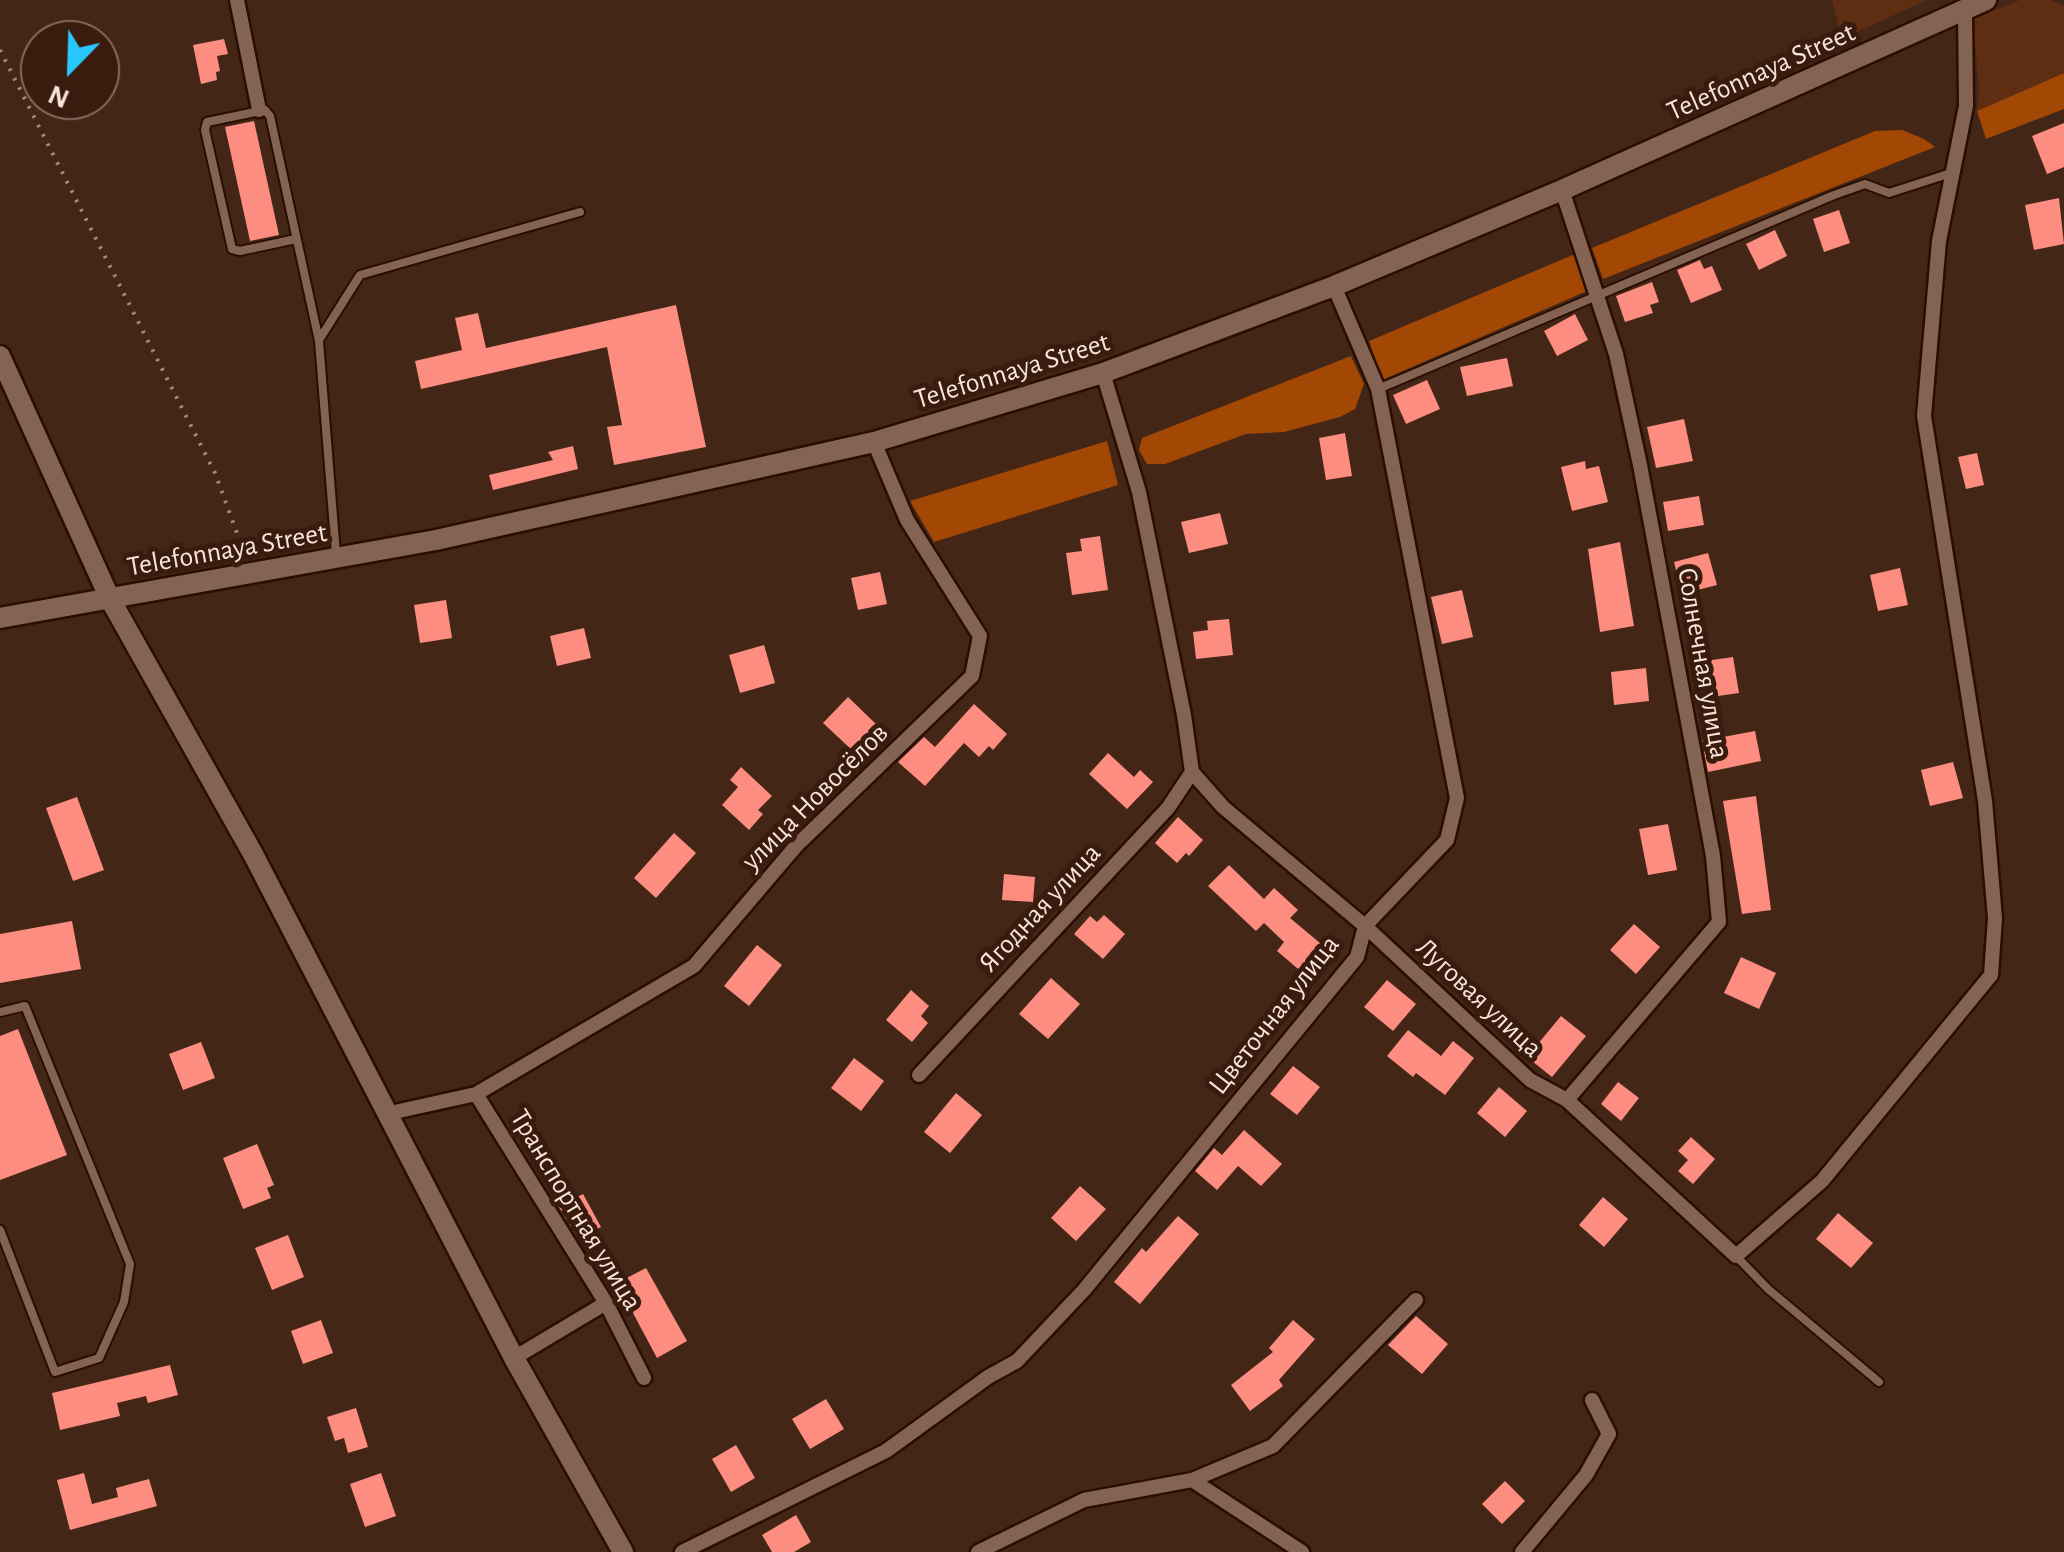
<!DOCTYPE html>
<html>
<head>
<meta charset="utf-8">
<style>
	body { margin:0 }
	#map { position:relative; width:2064px; height:1552px; overflow:hidden; background:#442617; font-family:"Alegreya Sans",sans-serif }
	canvas { display:block }
	.north { position:absolute; left:20px; top:20px; width:100px; height:100px; box-sizing:border-box; background:#391c0d; border:2px solid #856c5f; border-radius:50%; rotate:203deg; font-size:28px; font-weight:700; line-height:40px; text-align:center; color:#f8e4da }
	.north::after { content:''; display:block; margin:auto; width:35px; height:45px; background:#28c8ff; clip-path:polygon(50% 0,100% 100%,50% 72%,0 100%) }
</style>
</head>
<body>
<div id="map">
<canvas width="2064" height="1552"></canvas>
<div class="north">N</div>
</div>
<script>
const ctx = document.querySelector('canvas').getContext('2d');
ctx.lineJoin = 'round';
function fill(path, color) { ctx.fillStyle = color; ctx.fill(path, 'evenodd'); }
const poly = rows => new Path2D(rows.map(r => 'M' + r).join(''));
function stroke(path, color, width, dash) { ctx.strokeStyle = color; ctx.lineWidth = width; ctx.lineCap = dash ? 'butt' : 'round'; ctx.setLineDash(dash || []); ctx.stroke(path); }
function write(font, color, halo, rows, align = 'center') {
  ctx.font = font + ' "Alegreya Sans",sans-serif'; ctx.lineWidth = 10; ctx.setLineDash([]); ctx.textBaseline = 'middle'; ctx.strokeStyle = halo; ctx.fillStyle = color; for (const [text, x, y, turn = 0] of rows) {
    ctx.save(); ctx.translate(x, y); ctx.rotate((+turn || 0) * Math.PI / 180); ctx.textAlign = isNaN(turn) ? turn : align; if (halo) ctx.strokeText(text, 0, 0); ctx.fillText(text, 0, 0); ctx.restore();
  }
}
fill(poly([
	[1832,0,1927,0,1842,39],
	[2020,0,2051,0,2064,6,2064,73,1977,111,1979,89,1973,19]
]), '#5f2d11');
fill(poly([
	[2064,73,2064,109,1986,139,1977,111],
	[1902,130,1924,139,1935,147,1603,279,1592,248,1875,131],
	[1575,254,1587,291,1382,380,1369,341],
	[1351,356,1364,384,1355,409,1340,417,1284,432,1246,434,1165,464,1147,464,1139,450,1142,438],
	[1107,441,1118,485,934,542,910,501]
]), '#a34705');
fill(poly([
	[224,39,228,54,217,56,220,71,216,72,217,80,201,84,193,45],
	[254,121,279,235,250,241,225,127],
	[2064,123,2064,167,2047,174,2032,136],
	[2059,198,2064,244,2034,250,2025,205],
	[1839,210,1850,243,1824,252,1813,219],
	[1775,230,1787,256,1759,270,1746,244],
	[1700,260,1704,269,1712,266,1722,290,1691,303,1677,270],
	[1652,282,1659,302,1650,305,1653,313,1625,322,1616,296],
	[676,305,706,447,614,465,607,427,622,425,607,347,421,389,415,361,462,350,455,318,478,313,486,348],
	[1575,314,1588,340,1557,356,1544,331],
	[1507,358,1513,386,1467,396,1460,367],
	[1427,380,1440,409,1406,424,1393,395],
	[1684,419,1693,461,1656,468,1647,427],
	[1345,433,1352,476,1326,480,1319,438],
	[573,446,578,469,493,490,489,475,553,460,548,452],
	[1977,453,1984,485,1966,489,1958,457],
	[1585,461,1586,469,1599,466,1608,502,1572,511,1561,467],
	[1699,496,1704,525,1668,531,1663,502],
	[1220,513,1228,544,1189,553,1181,522],
	[1100,536,1108,590,1072,595,1066,553,1082,551,1080,539],
	[1620,542,1634,626,1600,632,1588,549],
	[1708,553,1717,585,1682,594,1674,562],
	[1900,568,1908,605,1878,611,1870,575],
	[880,572,887,604,858,610,851,578],
	[1462,590,1473,637,1442,644,1431,597],
	[446,600,452,638,420,643,414,605],
	[1229,619,1233,655,1196,659,1193,632,1208,630,1207,621],
	[584,628,591,658,557,666,550,636],
	[764,645,775,683,740,693,729,655],
	[1733,657,1739,693,1704,698,1698,662],
	[1646,668,1649,701,1614,705,1611,672],
	[848,697,877,725,853,751,823,723],
	[974,704,1007,734,993,750,989,746,979,757,964,743,925,786,898,762,924,737,935,747],
	[1755,731,1761,761,1708,772,1702,741],
	[1108,753,1134,777,1140,770,1153,782,1127,809,1089,774],
	[1953,762,1963,798,1930,806,1921,770],
	[741,767,772,796,758,810,763,814,749,830,722,805,738,787,730,780],
	[1756,796,1771,910,1742,914,1723,801],
	[77,797,104,870,73,881,46,808],
	[1178,817,1203,840,1189,856,1186,853,1177,863,1155,843],
	[1668,824,1677,870,1648,875,1639,829],
	[674,833,696,853,656,898,634,878],
	[1229,865,1264,899,1274,888,1298,910,1290,918,1326,948,1304,974,1277,951,1284,942,1264,923,1256,931,1208,886],
	[1004,874,1035,877,1033,902,1002,900],
	[1104,915,1125,934,1103,959,1074,934,1090,916,1097,922],
	[72,921,81,969,0,983,0,934],
	[1634,924,1660,947,1636,974,1610,950],
	[757,945,782,965,749,1006,724,986],
	[1741,957,1776,973,1759,1009,1724,993],
	[1051,978,1080,1004,1048,1039,1019,1014],
	[1387,980,1416,1004,1393,1031,1364,1007],
	[911,990,929,1006,921,1016,928,1023,912,1042,886,1020],
	[1561,1016,1586,1036,1552,1077,1527,1057],
	[18,1029,67,1155,0,1180,0,1036],
	[1408,1030,1441,1056,1453,1041,1474,1058,1445,1095,1416,1073,1413,1077,1387,1056],
	[201,1042,215,1078,183,1090,169,1054],
	[854,1058,884,1081,861,1111,831,1088],
	[1293,1066,1320,1087,1297,1115,1270,1094],
	[1618,1082,1639,1098,1621,1121,1601,1104],
	[1499,1087,1527,1111,1505,1137,1477,1113],
	[956,1093,982,1115,950,1153,924,1132],
	[1244,1130,1282,1164,1261,1186,1238,1166,1217,1190,1195,1171,1214,1148,1222,1155],
	[1691,1137,1715,1159,1693,1184,1678,1171,1688,1160,1678,1151],
	[257,1144,274,1185,267,1188,271,1198,243,1209,223,1158],
	[1080,1186,1106,1209,1076,1241,1051,1218],
	[583,1194,601,1227,578,1238,559,1207],
	[1603,1197,1628,1219,1604,1247,1579,1225],
	[1838,1213,1873,1243,1851,1268,1816,1239],
	[1178,1216,1199,1234,1140,1304,1114,1282,1142,1248,1146,1252],
	[288,1235,304,1277,272,1290,255,1248],
	[646,1268,687,1341,657,1358,617,1283],
	[1416,1316,1448,1344,1422,1374,1388,1345],
	[321,1320,333,1353,303,1364,291,1331],
	[1293,1320,1315,1339,1279,1380,1283,1386,1250,1411,1231,1385,1273,1352,1269,1348],
	[170,1365,178,1395,148,1403,146,1396,117,1403,120,1416,60,1430,52,1393],
	[826,1399,844,1429,810,1449,792,1419],
	[356,1408,368,1447,348,1453,344,1438,335,1441,327,1417],
	[736,1445,755,1478,731,1492,712,1459],
	[84,1473,92,1504,118,1497,116,1488,149,1479,157,1506,70,1530,57,1480],
	[381,1473,396,1516,365,1527,350,1484],
	[1505,1481,1525,1501,1502,1524,1482,1504],
	[796,1515,811,1542,794,1552,772,1552,762,1535]
]), '#fc8d80');
const lane = poly([
	[296,239,240,251,232,249,205,130,207,122,265,110,270,116,319,341,336,554],
	[319,340,360,275,580,212],
	[1378,389,1834,195,1865,184,1889,193,1951,173],
	[0,1012,25,1006,130,1264,124,1302,99,1358,55,1372,0,1230],
	[1736,1256,1768,1289,1879,1382]
]);
const street = poly([
	[237,0,259,110],
	[1562,190,1616,354,1640,465,1713,856,1719,922,1567,1100],
	[1103,373,1139,492,1184,715,1192,772],
	[1192,772,1223,807,1365,926,1530,1080,1567,1100,1736,1256,1822,1181,1991,975,1995,918,1985,801,1924,416,1939,241,1966,106,1965,11],
	[919,1075,1168,808,1192,772],
	[476,1094,694,966,796,846,972,676,980,636,907,520,874,442],
	[390,1113,476,1094,606,1303,644,1378],
	[514,1358,606,1303],
	[1192,1480,1302,1552],
	[682,1552,886,1451,988,1377,1017,1361,1084,1290,1357,957,1365,926,1447,840,1457,798,1378,389,1334,286],
	[978,1552,1084,1500,1192,1480,1273,1446,1416,1300],
	[1522,1552,1586,1475,1609,1434,1592,1400]
]);
const secondary = poly([
	[0,356,110,599,253,854,514,1358,623,1552],
	[0,618,436,540,874,442,1103,373,1334,286,1562,190,1986,0]
]);
stroke(lane, '#290e02', 12);
stroke(street, '#290e02', 19);
stroke(secondary, '#290e02', 25);
stroke(poly([
	[0,50,215,473,245,555]
]), '#a38a7d', 4, [2.5, 8]);
stroke(lane, '#856352', 8);
stroke(street, '#856352', 14);
stroke(secondary, '#856352', 20);
write('28px', '#f8e4da', '#391c0d', [
	["Telefonnaya Street",1761,72,-24],
	["Telefonnaya Street",1012,371,-17],
	["Telefonnaya Street",227,550,-10],
	["Солнечная улица",1703,663,80],
	["улица Новосёлов",815,797,-45],
	["Ягодная улица",1040,908,-47],
	["Луговая улица",1479,998,43],
	["Цветочная улица",1274,1015,-52],
	["Транспортная улица",576,1210,59]
]);
</script>
</body>
</html>
